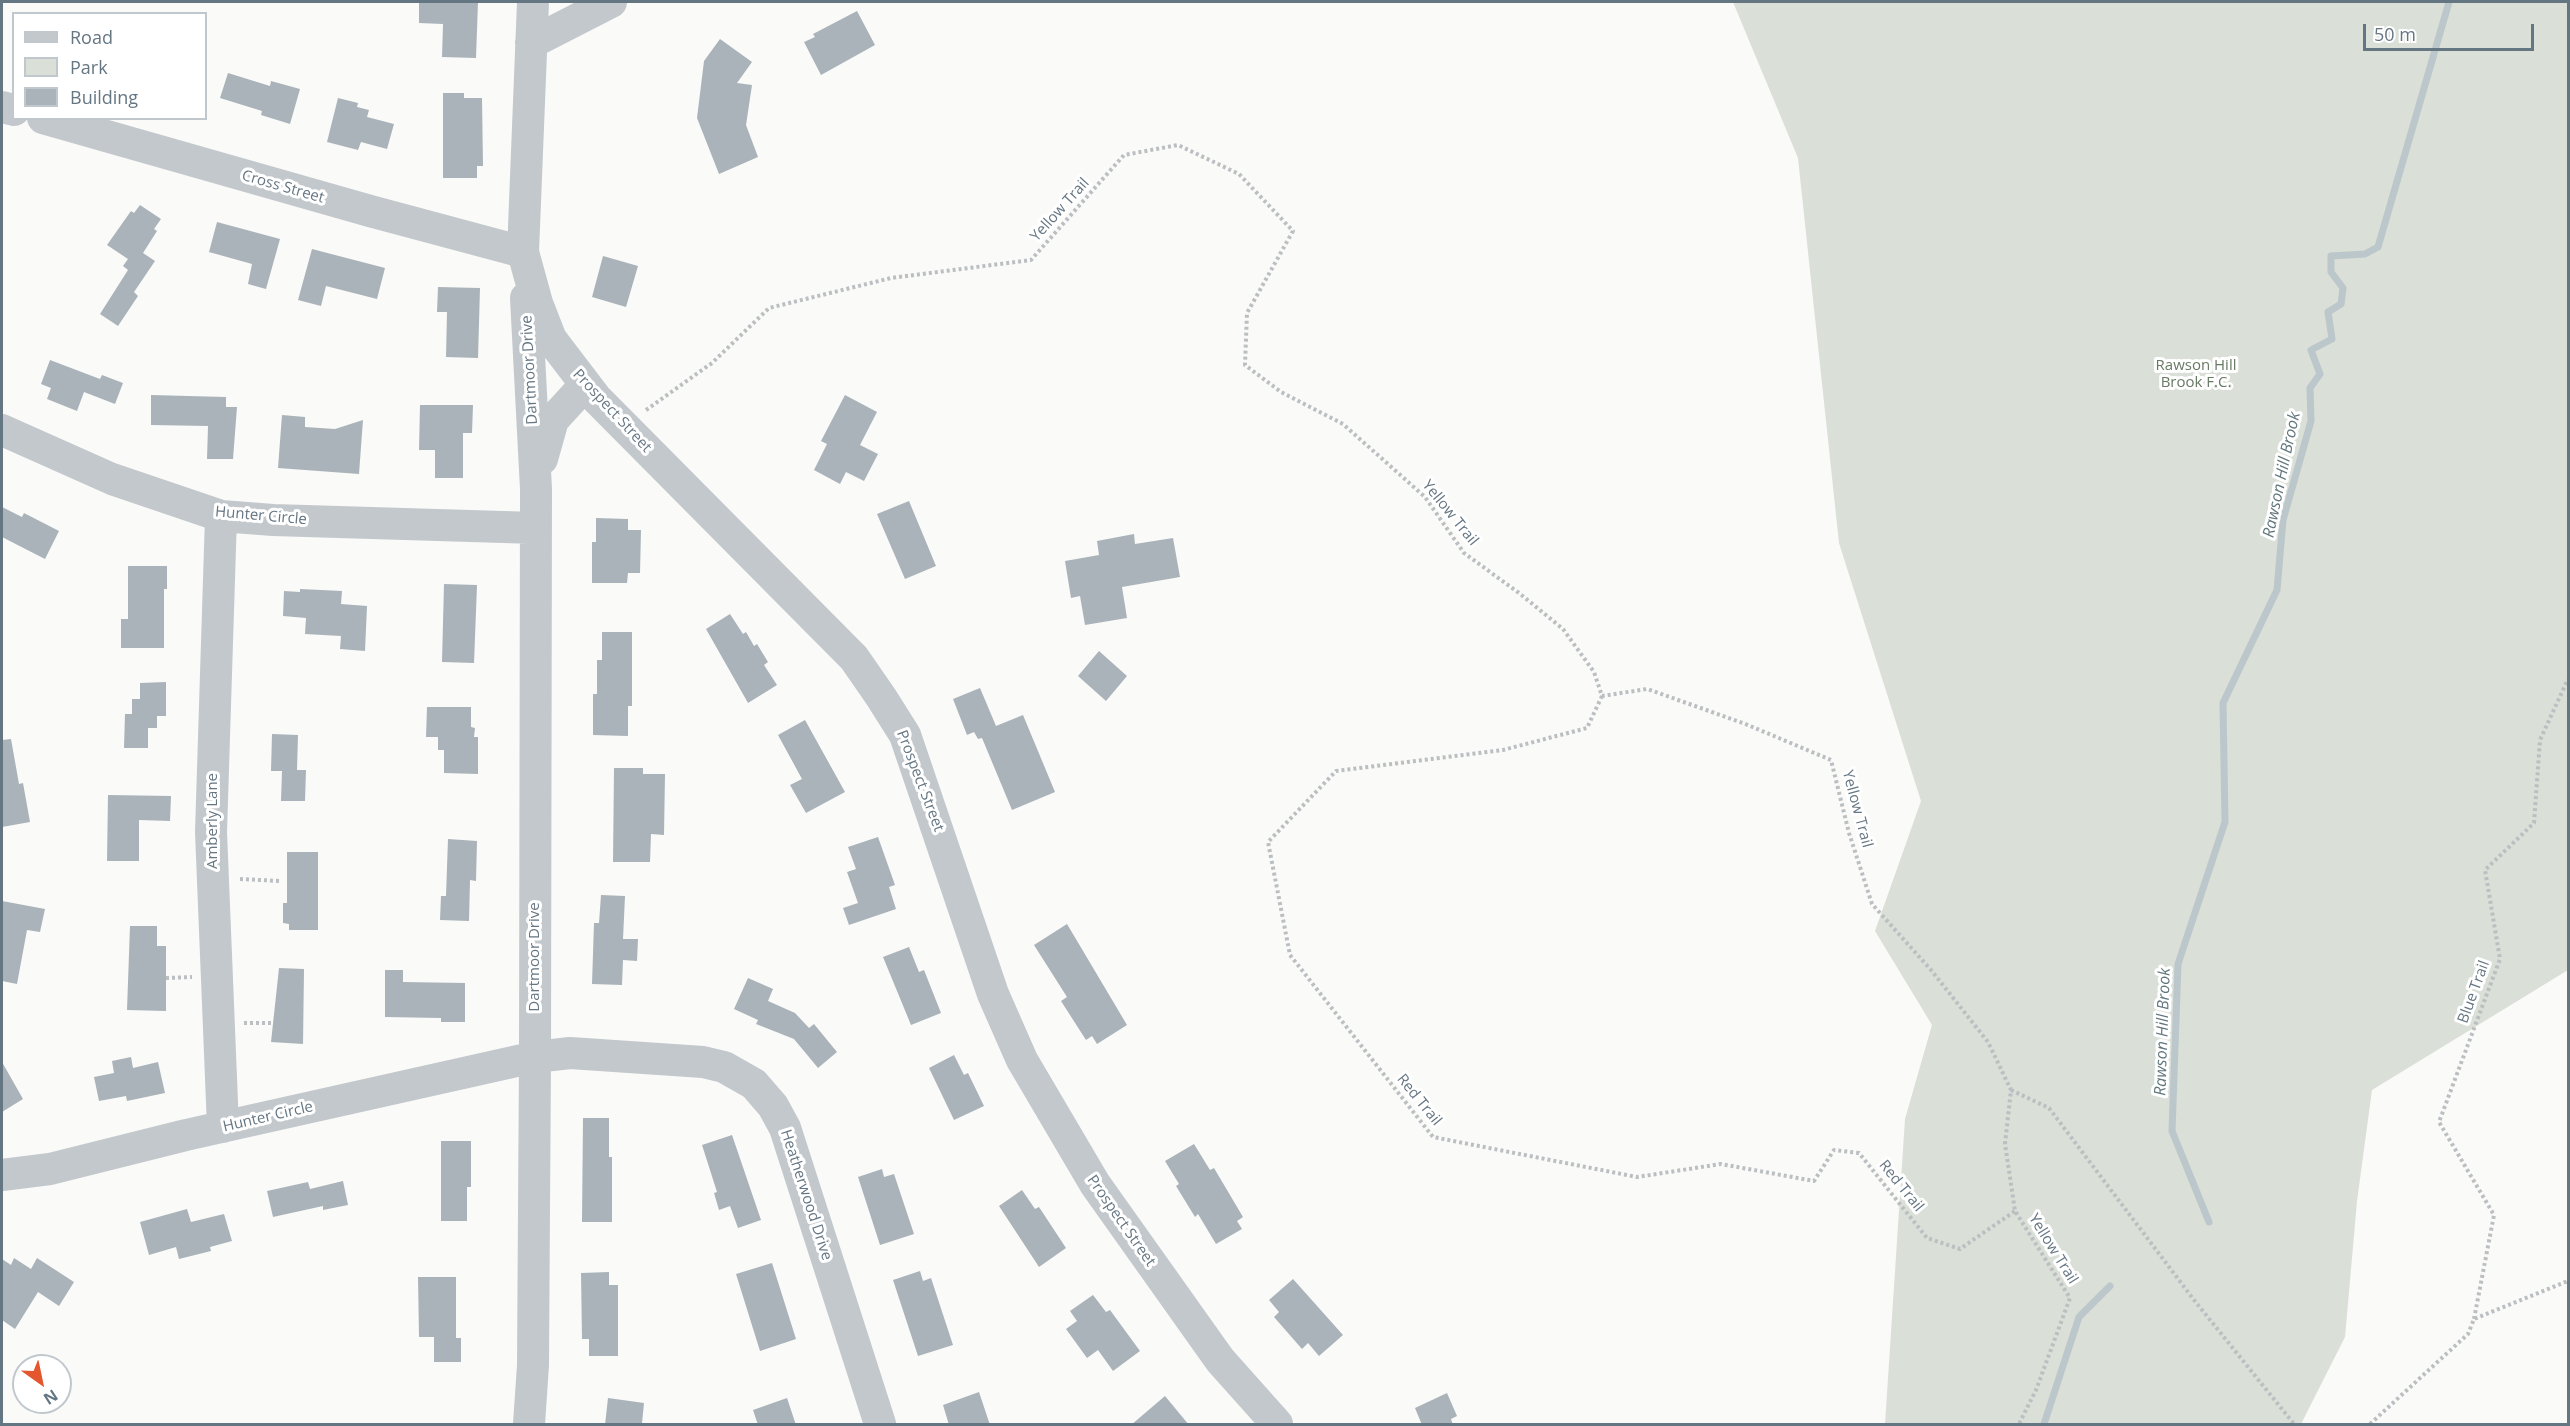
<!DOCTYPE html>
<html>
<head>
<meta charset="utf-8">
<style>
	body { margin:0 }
	#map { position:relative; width:2570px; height:1426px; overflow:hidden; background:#fafaf8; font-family:"Open Sans",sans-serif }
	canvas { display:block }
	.frame { position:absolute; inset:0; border:3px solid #657683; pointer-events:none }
	.legend { position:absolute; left:12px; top:12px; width:195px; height:108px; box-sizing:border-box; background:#fff; border:2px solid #c1c8cd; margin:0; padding:8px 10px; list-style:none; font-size:18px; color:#657683 }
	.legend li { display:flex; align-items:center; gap:12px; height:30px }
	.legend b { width:30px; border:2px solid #c1c8cd }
	.north { position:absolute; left:12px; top:1354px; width:60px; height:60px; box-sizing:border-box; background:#fff; border:2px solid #c1c8cd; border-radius:50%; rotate:147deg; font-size:16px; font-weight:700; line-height:24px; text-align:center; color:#657683 }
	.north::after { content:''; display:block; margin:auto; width:21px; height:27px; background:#e4572e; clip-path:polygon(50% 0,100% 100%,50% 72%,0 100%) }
	.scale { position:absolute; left:2363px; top:24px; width:171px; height:27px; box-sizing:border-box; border:3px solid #657683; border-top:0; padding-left:8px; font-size:18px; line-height:21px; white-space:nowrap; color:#657683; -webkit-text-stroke:4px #fff; paint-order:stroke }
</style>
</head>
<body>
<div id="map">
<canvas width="2570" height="1426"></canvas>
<div class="frame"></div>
<ul class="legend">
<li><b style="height:8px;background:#c3c8cc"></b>Road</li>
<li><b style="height:16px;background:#dadfd7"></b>Park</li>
<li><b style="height:16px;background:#aab3b9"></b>Building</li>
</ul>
<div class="north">N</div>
<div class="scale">50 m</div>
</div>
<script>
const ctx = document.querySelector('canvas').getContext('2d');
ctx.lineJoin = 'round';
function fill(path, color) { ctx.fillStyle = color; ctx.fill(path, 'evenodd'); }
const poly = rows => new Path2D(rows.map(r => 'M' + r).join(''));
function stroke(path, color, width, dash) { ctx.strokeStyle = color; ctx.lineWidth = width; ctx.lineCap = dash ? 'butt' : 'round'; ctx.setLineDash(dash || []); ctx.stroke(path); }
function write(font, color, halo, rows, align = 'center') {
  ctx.font = font + ' "Open Sans",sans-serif'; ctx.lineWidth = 6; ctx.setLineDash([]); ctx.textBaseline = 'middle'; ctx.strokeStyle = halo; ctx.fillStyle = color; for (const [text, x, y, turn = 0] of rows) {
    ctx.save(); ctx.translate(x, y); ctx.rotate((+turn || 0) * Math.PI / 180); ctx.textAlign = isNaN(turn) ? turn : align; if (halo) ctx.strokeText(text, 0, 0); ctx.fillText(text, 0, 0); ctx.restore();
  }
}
fill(poly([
	[1733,2,2568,2,2568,970,2372,1090,2357,1201,2345,1337,2301,1424,1885,1424,1905,1119,1932,1025,1875,931,1921,801,1839,543,1798,158]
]), '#dadfd7');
stroke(poly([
	[2209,1222,2172,1131,2178,964,2225,822,2223,703,2277,590,2283,520,2311,421,2310,388,2320,374,2311,350,2332,339,2328,312,2341,304,2343,288,2331,272,2331,256,2365,254,2378,247,2449,2],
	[2044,1424,2079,1317,2110,1286]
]), '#bbc7cb', 7);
fill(poly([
	[419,2,478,2,476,58,442,57,443,24,419,23],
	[857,11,875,45,821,75,804,42,815,37,813,34],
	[720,39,752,62,737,83,752,85,746,125,758,157,719,174,697,118,704,61],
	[228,73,270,86,271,81,300,89,290,124,261,115,262,111,220,98],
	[443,93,464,93,464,98,482,98,483,166,477,166,477,178,443,178],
	[338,98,358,103,357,107,369,110,367,117,394,124,387,149,361,142,358,150,327,142],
	[140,205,161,219,154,229,157,231,143,253,155,261,134,292,138,296,118,326,100,314,128,270,123,266,128,259,107,245,131,211,134,213],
	[217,222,280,239,266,289,248,284,252,264,209,252],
	[312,249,385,268,377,299,326,286,321,306,298,300],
	[603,256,638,266,626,307,592,297],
	[438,287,480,288,478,358,446,357,447,312,437,312],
	[50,360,100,379,102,375,123,383,115,404,84,392,77,411,47,399,51,388,41,384],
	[151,395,226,397,226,407,237,407,233,459,207,459,208,426,151,425],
	[845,395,877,412,860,445,878,454,864,481,846,472,840,484,814,470,827,444,821,441],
	[420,405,473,405,472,433,463,433,463,478,435,478,435,450,419,450],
	[282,415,305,417,305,427,335,429,363,420,359,474,278,468],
	[909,501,936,566,905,579,877,514],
	[2,507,22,517,24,513,59,531,45,559,2,537],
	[596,518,628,519,628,530,641,530,640,573,628,573,627,583,592,583,592,542,596,542],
	[1134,534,1135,544,1173,538,1180,577,1122,587,1127,618,1085,625,1080,596,1071,598,1065,561,1099,555,1097,541],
	[128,566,167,566,167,589,164,589,164,648,121,648,121,619,128,619],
	[444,584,477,585,474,663,442,662],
	[300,589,342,591,341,604,367,606,365,651,340,649,341,636,305,634,306,618,283,616,284,591,300,592],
	[730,614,743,634,746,632,754,646,757,644,768,662,764,665,777,685,748,703,706,629],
	[602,632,632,632,632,706,628,706,628,736,593,735,593,694,597,694,597,660,602,660],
	[1099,651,1127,676,1106,701,1078,676],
	[166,682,166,716,157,716,157,728,148,728,148,748,124,748,125,714,132,714,132,699,140,699,140,683],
	[980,688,996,726,1023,715,1055,792,1012,810,982,738,978,739,974,732,967,735,953,699],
	[427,707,471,707,471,727,475,728,474,737,478,737,478,774,444,773,444,750,438,750,438,737,426,737],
	[805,720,845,792,806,813,790,785,802,779,778,735],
	[272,734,298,735,297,770,306,770,305,801,281,801,282,771,271,771],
	[11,739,19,784,23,783,30,822,2,827,2,740],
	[614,768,643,768,643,774,665,774,664,835,651,834,650,862,613,862],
	[108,795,171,796,170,821,139,820,139,861,107,861],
	[878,837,895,885,889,887,896,909,849,925,843,908,858,903,847,872,856,869,848,847],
	[448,839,477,841,476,881,470,880,469,921,440,920,441,896,446,896],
	[287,852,318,852,318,930,289,930,289,924,283,923,283,903,287,903],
	[601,895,625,896,623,939,638,939,637,961,623,960,622,985,592,984,594,923,599,923],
	[2,901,45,909,40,932,27,930,17,984,2,981],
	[1067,924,1127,1025,1097,1044,1092,1036,1086,1040,1061,1001,1067,997,1034,945],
	[130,926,157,926,157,946,166,946,166,1011,127,1010],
	[909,947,919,972,924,970,941,1013,911,1025,883,957],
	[279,968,304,969,303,1044,271,1042],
	[385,970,403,970,403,982,465,983,465,1022,441,1022,441,1018,385,1017],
	[748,978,773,989,768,1001,795,1013,809,1028,814,1024,837,1052,818,1068,794,1039,756,1024,758,1020,734,1009],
	[954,1055,964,1075,968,1073,984,1106,954,1120,929,1068],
	[131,1057,133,1068,158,1062,165,1093,127,1101,126,1096,99,1101,94,1077,114,1073,112,1061],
	[2,1062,23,1099,2,1112],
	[583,1118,609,1118,609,1157,612,1157,612,1222,582,1222],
	[732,1135,761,1220,738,1228,730,1206,719,1210,714,1193,717,1192,702,1145],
	[441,1141,471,1141,471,1187,467,1187,467,1221,441,1221],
	[1194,1144,1210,1170,1214,1168,1243,1217,1237,1221,1242,1229,1216,1244,1198,1214,1195,1217,1176,1186,1179,1184,1165,1161],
	[882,1169,884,1177,894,1174,914,1234,880,1245,858,1177],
	[343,1181,348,1205,323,1210,323,1206,273,1217,267,1191,308,1182,310,1189],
	[1022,1190,1035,1209,1039,1207,1066,1248,1039,1267,999,1206],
	[187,1209,191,1222,224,1214,232,1241,210,1247,211,1251,179,1259,176,1247,149,1255,140,1222],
	[14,1258,31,1269,37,1258,74,1282,59,1306,38,1292,15,1329,2,1320,2,1259,11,1265],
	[772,1263,796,1339,760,1351,736,1274],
	[920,1271,923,1281,931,1278,953,1345,918,1356,893,1280],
	[609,1272,609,1285,618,1285,618,1356,589,1356,589,1339,582,1339,581,1273],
	[418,1277,456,1277,456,1338,461,1338,461,1362,434,1362,434,1337,419,1337],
	[1293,1279,1343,1335,1319,1356,1308,1343,1302,1349,1274,1317,1279,1312,1269,1300],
	[1093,1295,1106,1312,1110,1310,1140,1351,1113,1371,1098,1350,1087,1358,1066,1329,1077,1321,1070,1311],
	[979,1392,990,1425,949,1425,943,1405],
	[1447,1393,1457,1416,1451,1419,1453,1425,1422,1425,1415,1408],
	[1165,1396,1189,1425,1131,1425],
	[608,1398,644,1403,642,1423,605,1425],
	[787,1398,796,1425,758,1425,753,1410]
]), '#aab3b9');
stroke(poly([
	[646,410,712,363,769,308,891,278,1031,260,1124,155,1178,145,1239,174,1293,231,1247,313,1245,365,1281,392,1343,424,1425,497,1464,553,1519,593,1563,629,1594,672,1602,696,1647,689,1743,723,1831,760,1849,833,1872,904,1931,970,1988,1042,2011,1090,2005,1144,2015,1211,2070,1298,2036,1390,2019,1424],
	[1602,696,1587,728,1503,750,1336,771,1268,842,1290,955,1433,1137,1637,1177,1721,1164,1814,1181,1834,1150,1859,1153,1927,1238,1960,1249,2015,1211],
	[240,879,280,881],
	[166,978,192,977],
	[244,1023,272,1023],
	[2011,1090,2049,1108,2194,1300,2294,1424],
	[2474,1319,2494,1215,2439,1122,2500,959,2485,870,2534,823,2540,740,2568,679],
	[2370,1424,2468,1334,2474,1319,2568,1281]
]), '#bbbfc2', 4, [3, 3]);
stroke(poly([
	[533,2,523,252,537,303,551,339,596,398,854,658,881,697,905,735,993,994,1022,1060,1095,1184,1220,1360,1277,1424],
	[531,43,611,2],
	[2,107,14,110],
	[43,118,370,211,523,252],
	[526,298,536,489,535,1057,533,1365,529,1424],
	[2,430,112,479,221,516,273,520,536,528],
	[542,459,553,420,585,385],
	[221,516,211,832,223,1127],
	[2,1175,50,1169,186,1135,535,1057,570,1053,703,1062,724,1067,754,1084,773,1106,785,1128,880,1424]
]), '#c3c8cc', 32);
write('15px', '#657683', '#fff', [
	["Cross Street",283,187,16],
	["Yellow Trail",1060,210,-48],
	["Dartmoor Drive",530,370,-93],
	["Prospect Street",612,411,47],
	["Yellow Trail",1450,513,51],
	["Hunter Circle",261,516,5],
	["Prospect Street",920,781,69],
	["Yellow Trail",1857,809,75],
	["Amberly Lane",213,821,-90],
	["Dartmoor Drive",535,957,-90],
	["Blue Trail",2474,992,-70],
	["Red Trail",1419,1100,51],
	["Hunter Circle",268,1117,-13],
	["Red Trail",1901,1186,51],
	["Heatherwood Drive",806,1195,72],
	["Prospect Street",1121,1221,55],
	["Yellow Trail",2053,1249,58]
]);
write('15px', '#687a64', '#fff', [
	["Rawson Hill",2196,366],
	["Brook F.C.",2196,383]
]);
write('italic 16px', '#60757c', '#fff', [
	["Rawson Hill Brook",2282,475,-78],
	["Rawson Hill Brook",2163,1032,-88]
]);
</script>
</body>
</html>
